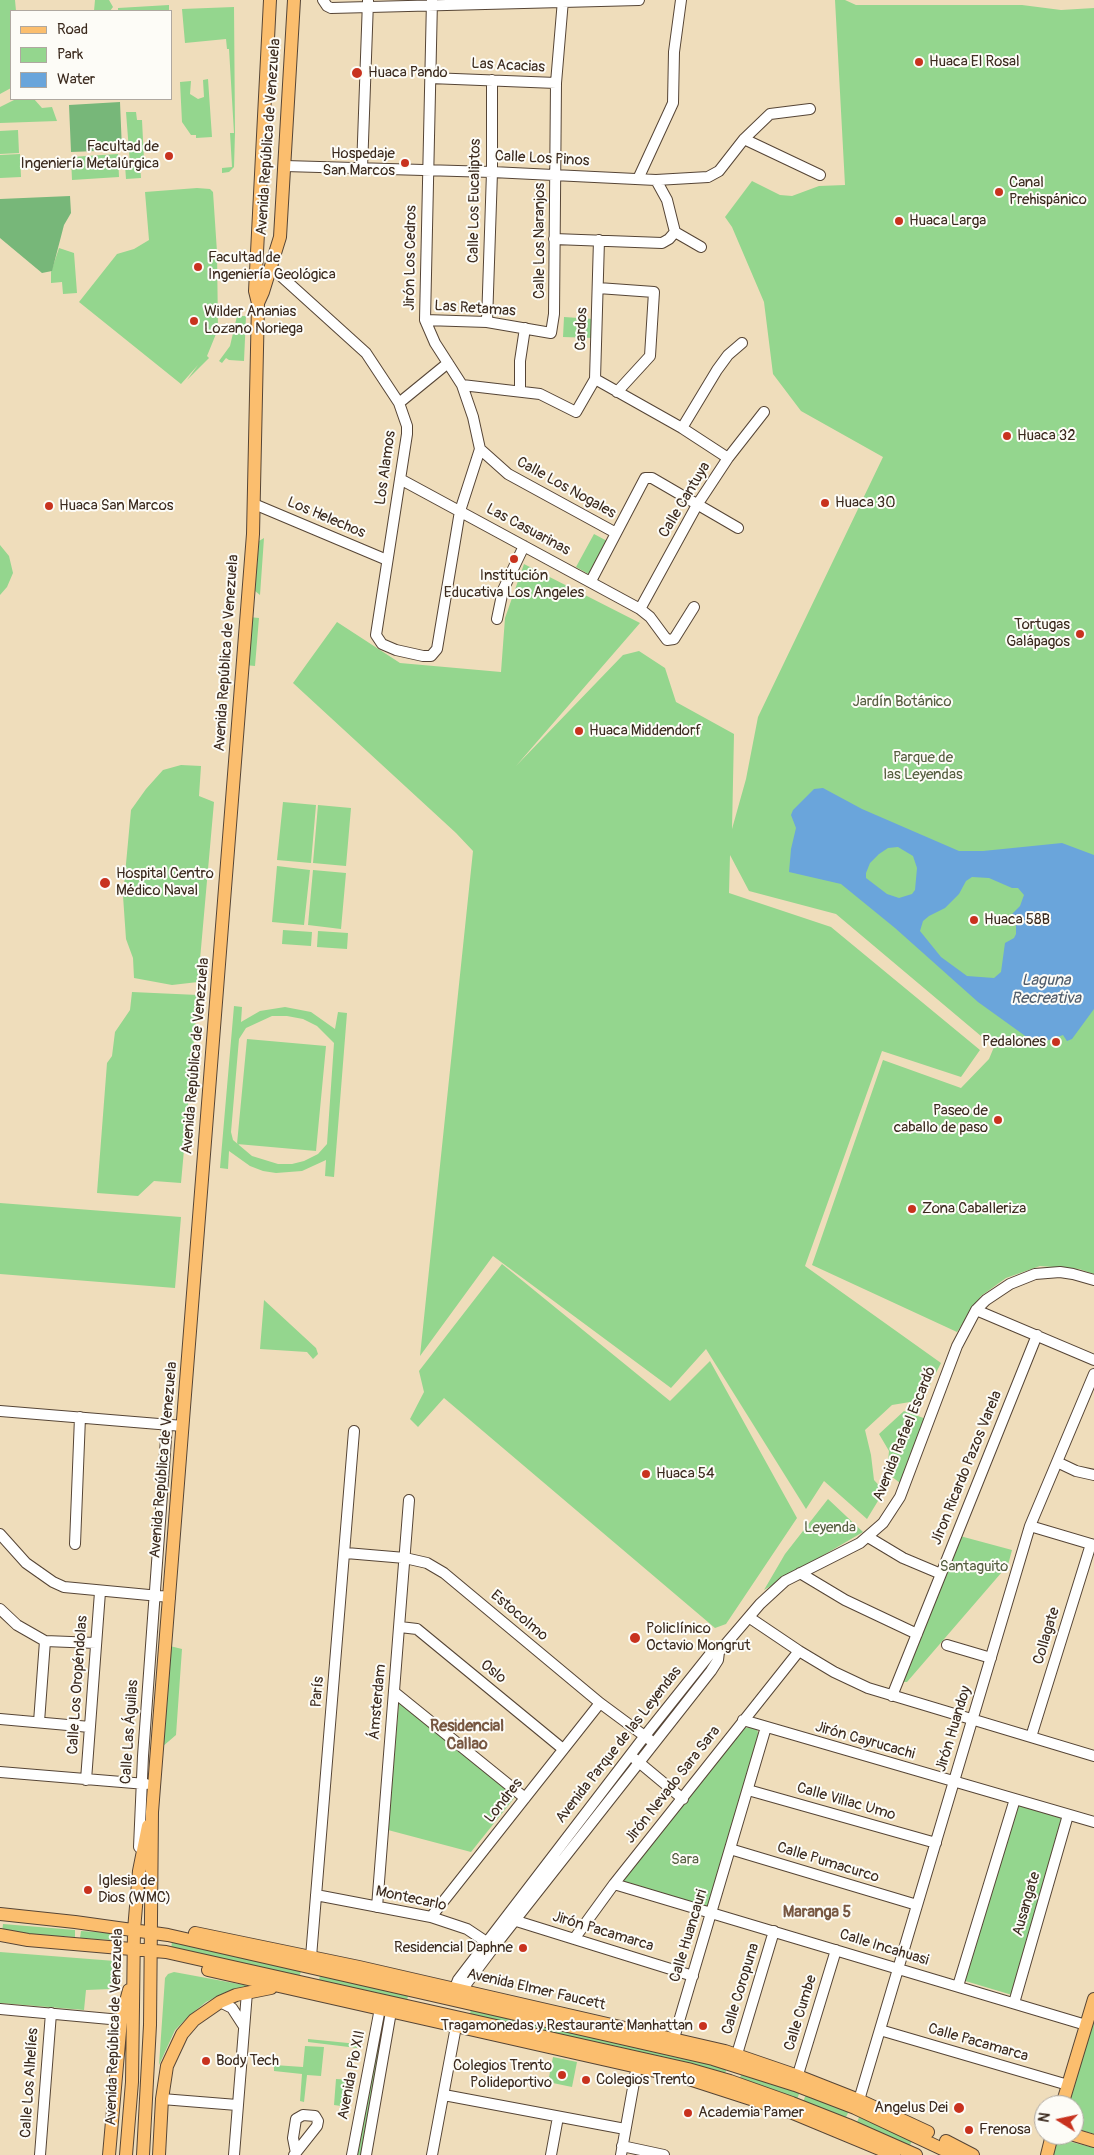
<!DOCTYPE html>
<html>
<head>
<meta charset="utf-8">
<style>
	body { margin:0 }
	#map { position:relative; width:1094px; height:2155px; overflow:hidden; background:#efddbb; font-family:Pangolin,sans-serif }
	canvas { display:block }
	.legend { position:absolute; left:10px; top:10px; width:162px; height:90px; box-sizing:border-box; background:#fdfcf7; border:1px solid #afa8a0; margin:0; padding:6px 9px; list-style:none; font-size:15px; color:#3b2a1e }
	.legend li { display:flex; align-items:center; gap:10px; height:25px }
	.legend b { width:25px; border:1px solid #afa8a0 }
	.north { position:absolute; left:1034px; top:2095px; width:50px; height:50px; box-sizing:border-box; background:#fdfcf7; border:1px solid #afa8a0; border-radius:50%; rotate:280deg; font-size:14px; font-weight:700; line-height:20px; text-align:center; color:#3b2a1e }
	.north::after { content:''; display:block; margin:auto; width:18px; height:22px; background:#c8321e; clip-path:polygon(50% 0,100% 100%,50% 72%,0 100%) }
</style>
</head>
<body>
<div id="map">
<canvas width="1094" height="2155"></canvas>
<ul class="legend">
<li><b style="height:6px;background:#fbbe6e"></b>Road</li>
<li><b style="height:14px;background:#94d68e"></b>Park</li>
<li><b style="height:14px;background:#6aa5db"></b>Water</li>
</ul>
<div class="north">N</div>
</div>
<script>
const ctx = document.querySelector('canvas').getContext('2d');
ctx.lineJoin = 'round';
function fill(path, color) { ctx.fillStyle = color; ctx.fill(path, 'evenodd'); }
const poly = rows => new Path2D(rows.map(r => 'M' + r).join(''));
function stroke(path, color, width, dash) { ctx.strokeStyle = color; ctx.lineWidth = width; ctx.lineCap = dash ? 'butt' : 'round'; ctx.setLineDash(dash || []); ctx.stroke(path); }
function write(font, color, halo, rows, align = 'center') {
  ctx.font = font + ' Pangolin,sans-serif'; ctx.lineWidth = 4; ctx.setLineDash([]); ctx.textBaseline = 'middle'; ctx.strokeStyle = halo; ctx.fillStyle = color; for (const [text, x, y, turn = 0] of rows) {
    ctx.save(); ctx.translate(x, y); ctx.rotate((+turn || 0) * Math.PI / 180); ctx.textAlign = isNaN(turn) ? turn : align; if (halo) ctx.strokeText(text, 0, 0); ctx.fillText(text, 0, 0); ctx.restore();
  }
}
fill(poly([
	[0,0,15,0,16,11,11,11,11,88,0,94],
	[95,0,109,0,113,7,110,11,94,11],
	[835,0,845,0,856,5,1022,5,1061,10,1094,8,1094,1274,1079,1269,1040,1266,1006,1278,981,1296,957,1332,812,1265,883,1060,961,1088,989,1059,994,1047,836,914,749,891,730,855,729,893,831,927,980,1050,961,1077,882,1051,805,1266,941,1363,922,1400,892,1405,865,1430,871,1455,874,1480,884,1491,867,1519,824,1481,806,1509,706,1349,671,1388,493,1256,420,1356,473,851,456,833,293,683,337,622,400,663,501,672,505,618,524,564,640,623,516,766,623,655,639,651,665,668,676,702,734,734,732,829,746,779,758,717,883,457,801,411,773,374,764,302,732,227,725,217,752,181,780,195,792,196,819,186,845,185],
	[169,5,169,11,118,11,118,8],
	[234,7,235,133,234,167,229,172,222,173,222,168,232,167,230,133,234,133,229,49,227,49,226,39,185,43,182,9],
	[208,79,212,137,196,138,196,135,191,135,182,122,180,82,191,81,190,94,198,99,204,97,203,80],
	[16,99,34,99,42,108,52,107,57,121,0,123,0,107],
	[126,112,136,112,137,120,142,120,144,160,137,161,137,164,140,164,141,178,126,179,125,165,130,164],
	[18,130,19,153,0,154,0,131],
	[20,154,21,177,0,178,0,155],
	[118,154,119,177,72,180,71,157],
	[197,188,210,189,213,192,217,252,218,329,207,356,209,358,187,380,198,365,181,384,79,302,117,254,134,249,149,240,145,192],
	[59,248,74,253,77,293,63,294,62,282,51,283,51,272],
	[237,316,246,316,244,361,229,360,226,358,222,363,219,361,230,346],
	[564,317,594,319,593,338,563,337],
	[594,534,609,542,590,575,576,567],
	[264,538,260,595,255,591,259,541],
	[0,545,9,556,13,573,7,587,0,595],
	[249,617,259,618,255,666,245,665],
	[181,765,201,766,199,796,214,802,198,982,172,985,134,978,133,958,126,939,123,896,131,810,146,789,163,770],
	[283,802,316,805,311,863,277,860],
	[318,805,351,808,346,866,313,863],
	[277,866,310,870,304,925,272,922],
	[313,870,346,873,341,929,308,925],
	[283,930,312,932,311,946,282,944],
	[318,931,348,933,347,949,317,947],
	[132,992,198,995,181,1183,154,1181,138,1196,97,1193,107,1063,112,1056,115,1032,130,1010],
	[234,1006,242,1007,241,1022,260,1011,285,1007,311,1012,335,1029,338,1012,347,1013,334,1177,325,1176,326,1160,302,1171,276,1173,263,1171,250,1166,229,1151,228,1169,220,1168],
	[272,1016,287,1016,303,1019,317,1026,334,1043,327,1144,318,1154,304,1161,292,1164,278,1164,252,1156,233,1140,231,1132,239,1039,246,1028],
	[247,1039,326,1046,316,1151,237,1144],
	[0,1203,181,1217,175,1288,0,1274],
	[502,1264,670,1401,710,1361,797,1518,726,1624,715,1628,444,1398,418,1427,410,1419,424,1392,419,1371],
	[264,1300,316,1348,318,1354,313,1359,307,1352,260,1349],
	[904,1411,929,1420,904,1486,887,1473,889,1451,879,1434],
	[828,1499,863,1532,764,1590,785,1554],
	[960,1536,1012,1550,1008,1565,907,1682,902,1682],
	[170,1646,182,1649,176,1735,162,1747],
	[399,1702,515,1797,471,1852,388,1830],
	[753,1727,757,1729,759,1737,711,1905,707,1907,621,1881,744,1728],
	[1017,1803,1064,1819,1012,1995,962,1980],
	[3,1924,75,1930,75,1937,2,1933],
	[81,1931,113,1933,112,1940,80,1938],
	[172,1941,302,1969,299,1977,171,1950],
	[0,1952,115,1961,111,1989,86,1990,84,2010,0,2003],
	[174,1972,255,1987,226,1992,206,2002,190,2015,175,2030,159,2065,165,1978,168,1974],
	[320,1974,409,1993,407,2000,319,1981],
	[471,2007,727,2067,725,2074,470,2015],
	[1094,2009,1094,2134,1074,2128,1074,2105,1066,2105],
	[378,2024,384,2025,361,2155,354,2155],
	[308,2039,358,2044,357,2048,308,2042],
	[305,2046,324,2047,321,2076,307,2075,304,2102,300,2101,302,2074,274,2071,274,2065,303,2067],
	[553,2057,577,2062,572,2087,548,2082],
	[742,2073,800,2092,797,2099,739,2080],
	[336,2079,351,2080,347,2103,341,2106,334,2105],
	[806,2094,849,2111,845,2119,803,2102],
	[861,2113,913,2139,909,2147,857,2122],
	[1056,2138,1094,2148,1094,2155,1051,2155]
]), '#94d68e');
fill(poly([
	[120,102,122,150,71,152,69,105],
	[70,196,71,213,64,225,52,271,42,273,0,238,0,199]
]), '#77b779');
fill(poly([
	[823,788,862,809,959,851,983,851,1062,843,1094,855,1094,1009,1072,1039,1067,1041,1063,1035,1046,1041,1047,1046,1035,1043,978,1002,895,928,841,884,789,872,791,849,796,828,791,815,793,810,814,789],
	[898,847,913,856,917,868,915,890,912,894,899,898,887,894,866,878,866,873,870,863,879,854,888,848],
	[972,877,989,878,1012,888,1018,888,1024,895,1020,906,1009,917,1014,920,1016,924,1016,934,1014,938,1005,943,1001,972,994,978,967,976,941,957,920,931,923,921,929,916,945,908,959,894,966,881]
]), '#6aa5db');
const minor = poly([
	[323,0,327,6,331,8,639,0],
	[430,78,556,83],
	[744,139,820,175],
	[285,166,492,172,656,180,708,177,719,171,744,139,770,114,810,109],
	[362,169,368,1],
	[638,179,673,103,674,52,681,0],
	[656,180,667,200,675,232,701,247],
	[554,239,662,243,669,239,675,232],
	[271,267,366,353,399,403,407,426,407,434,376,635,382,644,396,650,423,656,431,656,437,649,460,511,480,449,473,417,462,385,435,343,425,320,432,0],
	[598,288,654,292,650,356,617,392],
	[425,320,487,322,551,333,554,314,556,83,563,0],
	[487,322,492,172,492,80],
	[595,379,682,428,728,458],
	[462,385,540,394,576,412,595,379,599,240],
	[520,390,520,361,525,328],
	[399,403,448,363],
	[682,428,717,370,728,355,742,343],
	[480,449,508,474,616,533],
	[400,479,640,609,650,617,667,640,674,639,694,607],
	[254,504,387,560],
	[591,581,645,478,652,478,738,528],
	[640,609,697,505,728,458,764,412],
	[497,619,503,590,524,546],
	[976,1310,1094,1360],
	[0,1411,183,1426],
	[1057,1462,1076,1471,1094,1475],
	[1030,1526,1094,1545],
	[0,1534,26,1563,53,1582,64,1587,170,1597],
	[868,1537,903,1558,941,1574],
	[75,1544,80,1417],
	[346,1553,405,1558,427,1563,444,1573,600,1703,650,1740],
	[800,1573,845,1600,917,1634],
	[0,1609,17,1625,45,1641,96,1643],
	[750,1618,799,1651,834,1672,868,1688,1094,1756],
	[400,1627,417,1629,563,1749],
	[947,1645,991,1658],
	[719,1652,760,1604,785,1581,860,1543,883,1523,900,1497,957,1346,976,1310,986,1300,1010,1284,1035,1274,1060,1272,1073,1274,1094,1280],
	[394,1692,525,1798],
	[892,1696,1037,1335],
	[0,1719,90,1727],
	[743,1720,1094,1822],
	[39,1722,45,1641],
	[1031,1737,1091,1544],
	[635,1759,683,1799],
	[0,1772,146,1784],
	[86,1780,100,1592],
	[748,1790,936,1843],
	[139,1847,143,1756,167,1425],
	[730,1849,917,1905],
	[614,1884,1086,2025],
	[316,1895,431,1917,467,1929,491,1945],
	[377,1907,409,1500],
	[431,1917,600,1703],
	[510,1919,693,1976],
	[574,1939,614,1884,799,1651],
	[311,1957,354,1431],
	[958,1986,1015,1799],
	[452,1995,458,1980,644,1737,711,1653,719,1652],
	[461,1998,467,1983,494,1947,711,1671,718,1660,719,1652],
	[220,2002,232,2008,243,2025],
	[1014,2003,1068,1815],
	[0,2009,121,2020],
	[880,2030,1068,2085],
	[674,2038,766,1727],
	[737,2054,774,1931],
	[796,2081,836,1950],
	[444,2095,625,2129],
	[162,2099,237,2105],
	[859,2100,1030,1526,1094,1374],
	[622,2146,664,2155],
	[40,2155,51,2013],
	[234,2155,247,1992],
	[294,2155,317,2126,318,2121,315,2116,303,2115,296,2119,293,2138,296,2153],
	[352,2155,381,2003],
	[366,2155,392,2006],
	[432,2155,457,2021],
	[551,2155,558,2117],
	[621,2155,638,2060]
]);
const major = poly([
	[258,303,263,292,280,237,294,0],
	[0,1914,75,1922,168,1935,713,2059,795,2085,855,2108,955,2155],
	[195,1933,359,1967,725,2051,798,2076,859,2100,928,2132],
	[0,1935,28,1940,166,1952,688,2069,730,2081,792,2103,848,2125,916,2155],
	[208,1970,686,2078,788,2111,894,2155],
	[1062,2105,1094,1999],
	[1074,2135,1094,2141],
	[946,2141,973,2155],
	[109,2155,121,2020,129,1990],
	[126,2155,132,2082,134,1930,139,1871,148,1826],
	[143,2155,150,2025,152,1812,253,534,258,303,255,291,270,0],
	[159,2155,162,2099,167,2066,182,2034,194,2020,220,2002,236,1995,271,1988],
	[1047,2155,1052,2135]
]);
stroke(minor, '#564536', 12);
stroke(major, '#564536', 14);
stroke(minor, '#fff', 10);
stroke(major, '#fbbe6e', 12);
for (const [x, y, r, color] of [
	[919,62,5,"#c8321e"],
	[357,73,6,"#c8321e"],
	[169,156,5,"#c8321e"],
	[405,163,5,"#c8321e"],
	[999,192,5,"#c8321e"],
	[899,221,5,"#c8321e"],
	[198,267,5,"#c8321e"],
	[194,321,5,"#c8321e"],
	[1007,436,5,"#c8321e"],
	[825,503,5,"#c8321e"],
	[49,506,5,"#c8321e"],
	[514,559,5,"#c8321e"],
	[1080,634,5,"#c8321e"],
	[579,731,5,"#c8321e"],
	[105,883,6,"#c8321e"],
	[974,920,5,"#c8321e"],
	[1056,1042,5,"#c8321e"],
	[998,1120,5,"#c8321e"],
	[912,1209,5,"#c8321e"],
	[646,1474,5,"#c8321e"],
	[635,1638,6,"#c8321e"],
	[88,1890,5,"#c8321e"],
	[523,1948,5,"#c8321e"],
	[703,2026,5,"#c8321e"],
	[206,2061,5,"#c8321e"],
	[562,2075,5,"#c8321e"],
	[586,2080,5,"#c8321e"],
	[959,2108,6,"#c8321e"],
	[688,2113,5,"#c8321e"],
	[969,2130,5,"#c8321e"]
]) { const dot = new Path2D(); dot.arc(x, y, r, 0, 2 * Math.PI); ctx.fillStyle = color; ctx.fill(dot); stroke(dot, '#fdfcf7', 2); }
write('15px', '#3b2a1e', '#fdfcf7', [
	["Huaca El Rosal",929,62],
	["Huaca Pando",368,73],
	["Facultad de",159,147,"right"],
	["Ingeniería Metalúrgica",159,164,"right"],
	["Hospedaje",395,154,"right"],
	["San Marcos",395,171,"right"],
	["Canal",1009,183],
	["Prehispánico",1009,200],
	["Huaca Larga",909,221],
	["Facultad de",208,258],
	["Ingeniería Geológica",208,275],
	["Wilder Ananias",204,312],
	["Lozano Noriega",204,329],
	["Huaca 32",1017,436],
	["Huaca 30",835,503],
	["Huaca San Marcos",59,506],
	["Institución",514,576,"center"],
	["Educativa Los Angeles",514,593,"center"],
	["Tortugas",1070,625,"right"],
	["Galápagos",1070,642,"right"],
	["Huaca Middendorf",589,731],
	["Hospital Centro",116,874],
	["Médico Naval",116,891],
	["Huaca 58B",984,920],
	["Pedalones",1046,1042,"right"],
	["Paseo de",988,1111,"right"],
	["caballo de paso",988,1128,"right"],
	["Zona Caballeriza",922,1209],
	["Huaca 54",656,1474],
	["Policlínico",646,1629],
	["Octavio Mongrut",646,1646],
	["Iglesia de",98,1881],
	["Dios (WMC)",98,1898],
	["Residencial Daphne",513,1948,"right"],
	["Tragamonedas y Restaurante Manhattan",693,2026,"right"],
	["Body Tech",216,2061],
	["Colegios Trento",552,2066,"right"],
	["Polideportivo",552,2083,"right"],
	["Colegios Trento",596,2080],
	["Angelus Dei",948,2108,"right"],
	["Academia Pamer",698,2113],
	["Frenosa",979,2130]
], 'left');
write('15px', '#3b2a1e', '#fdfcf7', [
	["Las Acacias",508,66,3],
	["Avenida República de Venezuela",269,137,-86],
	["Calle Los Pinos",542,159,3],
	["Calle Los Eucaliptos",475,201,-89],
	["Calle Los Naranjos",540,241,-90],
	["Jirón Los Cedros",411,258,-89],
	["Las Retamas",475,309,4],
	["Cardos",582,329,-88],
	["Los Alamos",386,468,-82],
	["Calle Los Nogales",566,488,29],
	["Calle Cantuya",685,500,-59],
	["Los Helechos",326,518,23],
	["Las Casuarinas",528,530,28],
	["Avenida República de Venezuela",227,653,-86],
	["Avenida República de Venezuela",196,1056,-85],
	["Avenida Rafael Escardó",905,1434,-68],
	["Avenida República de Venezuela",164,1460,-85],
	["Jíron Ricardo Pazos Varela",967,1468,-68],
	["Estocolmo",519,1616,40],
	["Collagate",1047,1636,-73],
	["Oslo",493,1672,39],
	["Calle Los Oropéndolas",78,1685,-86],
	["París",318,1692,-85],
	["Ámsterdam",378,1702,-85],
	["Jirón Huandoy",954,1729,-73],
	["Calle Las Águilas",130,1732,-86],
	["Jirón Cayrucachi",865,1741,16],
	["Avenida Parque de las Leyendas",619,1745,-52],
	["Jirón Nevado Sara Sara",673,1785,-52],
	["Londres",504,1801,-52],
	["Calle Villac Umo",846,1802,16],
	["Calle Pumacurco",828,1863,17],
	["Montecarlo",411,1899,12],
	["Ausangate",1027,1904,-74],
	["Jirón Pacamarca",603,1932,17],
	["Calle Huancauri",689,1936,-73],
	["Calle Incahuasi",884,1948,17],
	["Calle Coropuna",741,1989,-73],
	["Avenida Elmer Faucett",536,1990,13],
	["Calle Cumbe",801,2013,-73],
	["Avenida República de Venezuela",115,2027,-88],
	["Calle Pacamarca",978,2043,16],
	["Avenida Pio XII",352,2075,-79],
	["Calle Los Alhelíes",30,2083,-86]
]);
write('15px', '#565e40', '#fdfcf7', [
	["Jardín Botánico",902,702],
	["Parque de",923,758],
	["las Leyendas",923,775],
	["Leyenda",830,1528],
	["Santaguito",974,1567],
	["Sara",685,1860]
]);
write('italic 16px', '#4e5b6a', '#fdfcf7', [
	["Laguna",1046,981],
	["Recreativa",1046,999]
]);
write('bold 16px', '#775741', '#fdfcf7', [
	["Residencial",467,1727],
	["Callao",467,1745],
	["Maranga 5",817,1913]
]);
</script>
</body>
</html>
